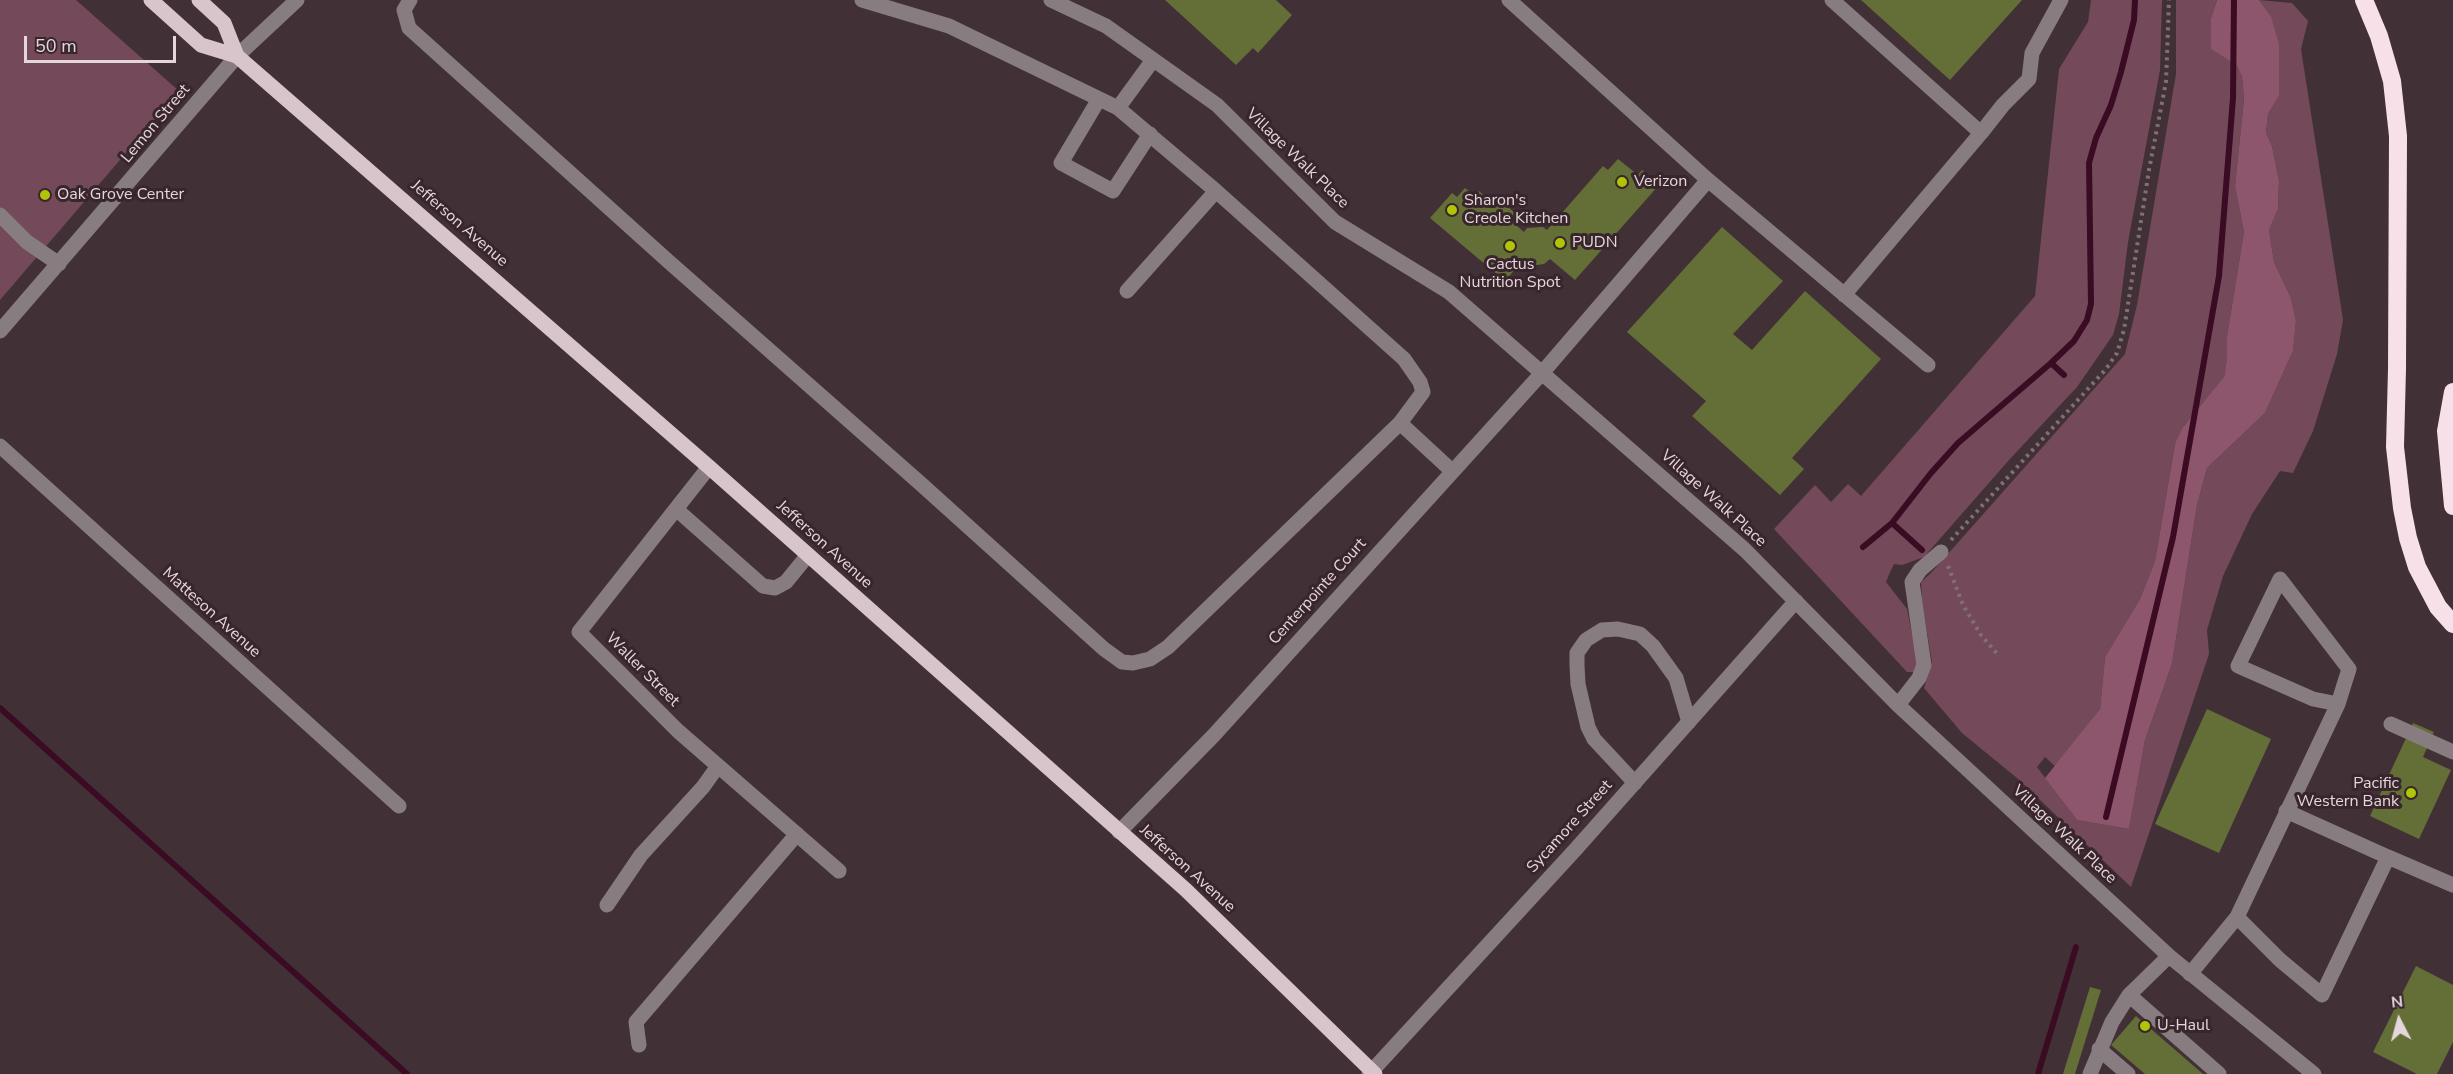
<!DOCTYPE html>
<html>
<head>
<meta charset="utf-8">
<style>
	body { margin:0 }
	#map { position:relative; width:2453px; height:1074px; overflow:hidden; background:#423037; font-family:"Nunito Sans",sans-serif }
	canvas { display:block }
	.north { position:absolute; left:2369px; top:990px; width:60px; height:60px; -webkit-text-stroke:4px #38262c; paint-order:stroke; rotate:354deg; font-size:16px; font-weight:700; line-height:24px; text-align:center; color:#e4d7dc }
	.north::after { content:''; display:block; margin:auto; width:21px; height:27px; background:#e4d7dc; clip-path:polygon(50% 0,100% 100%,50% 72%,0 100%) }
	.scale { position:absolute; left:24px; top:36px; width:152px; height:27px; box-sizing:border-box; border:3px solid #e4d7dc; border-top:0; padding-left:8px; font-size:18px; line-height:21px; white-space:nowrap; color:#e4d7dc; -webkit-text-stroke:4px #38262c; paint-order:stroke }
</style>
</head>
<body>
<div id="map">
<canvas width="2453" height="1074"></canvas>
<div class="north">N</div>
<div class="scale">50 m</div>
</div>
<script>
const ctx = document.querySelector('canvas').getContext('2d');
ctx.lineJoin = 'round';
function fill(path, color) { ctx.fillStyle = color; ctx.fill(path, 'evenodd'); }
const poly = rows => new Path2D(rows.map(r => 'M' + r).join(''));
function stroke(path, color, width, dash) { ctx.strokeStyle = color; ctx.lineWidth = width; ctx.lineCap = dash ? 'butt' : 'round'; ctx.setLineDash(dash || []); ctx.stroke(path); }
function write(font, color, halo, rows, align = 'center') {
  ctx.font = font + ' "Nunito Sans",sans-serif'; ctx.lineWidth = 6; ctx.setLineDash([]); ctx.textBaseline = 'middle'; ctx.strokeStyle = halo; ctx.fillStyle = color; for (const [text, x, y, turn = 0] of rows) {
    ctx.save(); ctx.translate(x, y); ctx.rotate((+turn || 0) * Math.PI / 180); ctx.textAlign = isNaN(turn) ? turn : align; if (halo) ctx.strokeText(text, 0, 0); ctx.fillText(text, 0, 0); ctx.restore();
  }
}
fill(poly([
	[0,0,76,0,179,91,0,300],
	[2091,0,2162,0,2160,70,2128,242,2119,314,2113,335,2077,387,2009,460,1924,557,1902,565,1894,564,1890,572,1886,582,1907,609,1918,665,1915,672,1907,672,1774,529,1815,485,1831,502,1848,484,1861,496,2035,296,2059,69,2088,22],
	[2176,0,2217,0,2211,18,2211,49,2237,66,2242,77,2244,99,2235,186,2244,232,2227,336,2227,358,2224,377,2175,444,2155,561,2140,599,2105,657,2100,709,2056,767,2045,757,2037,767,2077,820,2129,829,2145,740,2172,664,2197,505,2207,468,2265,413,2293,351,2296,321,2291,298,2274,262,2269,230,2278,209,2279,181,2272,146,2266,133,2268,114,2279,96,2271,16,2259,0,2292,3,2308,21,2301,49,2343,320,2337,354,2313,431,2293,473,2280,471,2252,514,2223,576,2207,630,2209,654,2131,887,2017,778,1962,733,1924,688,1932,662,1922,601,1921,582,1931,573,2125,354,2137,305,2176,74]
]), '#744a5a');
fill(poly([
	[2217,0,2259,0,2271,16,2279,45,2279,96,2268,114,2266,133,2272,146,2279,181,2278,209,2269,230,2274,262,2291,298,2296,321,2293,351,2265,413,2207,468,2197,505,2172,664,2145,740,2129,829,2077,820,2045,778,2100,709,2105,657,2140,599,2155,561,2175,444,2182,429,2224,377,2227,358,2227,336,2244,232,2235,186,2244,99,2242,77,2237,66,2211,49,2211,18]
]), '#8d566c');
stroke(poly([
	[2051,363,2074,341,2087,320,2091,304,2089,163,2096,138,2111,105,2121,72,2134,20,2135,0],
	[1892,523,1922,550],
	[1863,547,1892,523,1931,473,1958,443,2051,363,2064,375],
	[0,708,407,1074],
	[2106,817,2173,537,2219,276,2233,98,2234,0],
	[2038,1074,2076,947]
]), '#3a0b22', 6);
fill(poly([
	[1165,0,1276,0,1292,15,1258,53,1253,48,1236,65],
	[1861,0,2022,0,1950,80],
	[1618,159,1638,175,1642,170,1659,185,1575,280,1550,259,1544,264,1529,266,1523,260,1505,281,1430,218,1452,193,1457,197,1465,188,1475,196,1479,191,1489,200,1494,195,1515,213,1509,219,1524,232,1527,228,1543,227,1547,230,1603,166,1608,170],
	[1722,227,1783,281,1733,334,1752,350,1805,291,1881,359,1792,458,1804,469,1780,495,1692,416,1706,401,1627,332],
	[2207,709,2271,739,2219,853,2155,824],
	[2413,723,2434,732,2423,757,2451,770,2419,839,2370,816],
	[2416,966,2453,985,2453,1042,2437,1074,2417,1074,2373,1052],
	[2090,987,2101,990,2075,1074,2063,1074],
	[2136,1016,2203,1074,2145,1074,2111,1045]
]), '#646e37');
stroke(poly([
	[1951,540,2106,369,2117,353,2124,330,2149,170,2166,82,2169,0],
	[1948,566,1963,605,1981,635,1999,656]
]), '#807076', 4, [3, 4.5]);
stroke(poly([
	[410,0,404,10,409,28,668,261,921,484,1104,649,1122,662,1133,663,1150,659,1168,647,1400,423],
	[862,0,949,26,1118,108,1216,191],
	[1051,0,1106,26,1217,105,1335,222,1449,292,1745,550,1898,705,2169,956,2314,1074],
	[1509,0,1708,180,1928,365],
	[1832,0,1981,133,1844,295],
	[1099,99,1061,163,1113,191,1150,134],
	[1118,108,1153,60],
	[1981,133,2003,105,2029,79,2032,53,2061,0],
	[0,215,27,242,59,264],
	[1127,291,1216,191,1404,359,1420,382,1423,392,1400,423,1452,471],
	[0,331,237,56,297,0],
	[0,446,399,806],
	[709,467,579,632,678,731,839,871],
	[676,509,763,586,775,588,786,582,808,555],
	[1898,705,1919,678,1924,665,1912,582,1920,570,1941,552],
	[2391,724,2453,752],
	[1635,783,1594,739,1588,727,1578,684,1577,665,1577,653,1586,640,1602,630,1618,629,1640,634,1653,646,1676,678,1689,722],
	[2286,811,2388,857],
	[1119,832,1214,735,1542,373,1708,180],
	[607,905,641,855,703,787,718,766],
	[2237,917,2338,704,2313,699,2238,666,2280,579,2349,669,2338,704],
	[2190,974,2237,917,2280,960,2322,995,2388,857,2453,885],
	[2129,995,2219,1074],
	[639,1045,636,1022,797,834],
	[2099,1049,2128,1074],
	[1369,1074,1575,850,1796,601],
	[2090,1074,2112,1022,2129,995,2169,956]
]), '#877d81', 15);
stroke(poly([
	[151,0,201,45,237,56,709,467,1186,890,1375,1074],
	[199,0,224,23,237,56]
]), '#d8c4cb', 15);
stroke(poly([
	[2364,0,2379,36,2392,81,2398,136,2397,369,2395,447,2402,508,2408,538,2417,567,2438,607,2453,624],
	[2453,392,2446,431,2453,506]
]), '#f8e0e8', 18);
for (const [x, y, r, color] of [
	[1622,182,6,"#afc505"],
	[45,195,6,"#afc505"],
	[1452,210,6,"#afc505"],
	[1560,243,6,"#afc505"],
	[1510,246,6,"#afc505"],
	[2411,793,6,"#afc505"],
	[2145,1026,6,"#afc505"]
]) { const dot = new Path2D(); dot.arc(x, y, r, 0, 2 * Math.PI); ctx.fillStyle = color; ctx.fill(dot); stroke(dot, '#38262c', 2); }
write('16px', '#e4d7dc', '#38262c', [
	["Lemon Street",156,124,-50],
	["Village Walk Place",1297,159,44],
	["Jefferson Avenue",459,224,41],
	["Village Walk Place",1713,499,42],
	["Jefferson Avenue",824,545,42],
	["Centerpointe Court",1318,592,-48],
	["Matteson Avenue",211,613,42],
	["Waller Street",642,670,45],
	["Sycamore Street",1570,827,-48],
	["Village Walk Place",2064,835,43],
	["Jefferson Avenue",1187,869,42]
]);
write('16px', '#e4d7dc', '#38262c', [
	["Verizon",1634,182],
	["Oak Grove Center",57,195],
	["Sharon's",1464,201],
	["Creole Kitchen",1464,219],
	["PUDN",1572,243],
	["Cactus",1510,265,"center"],
	["Nutrition Spot",1510,283,"center"],
	["Pacific",2399,784,"right"],
	["Western Bank",2399,802,"right"],
	["U-Haul",2157,1026]
], 'left');
</script>
</body>
</html>
